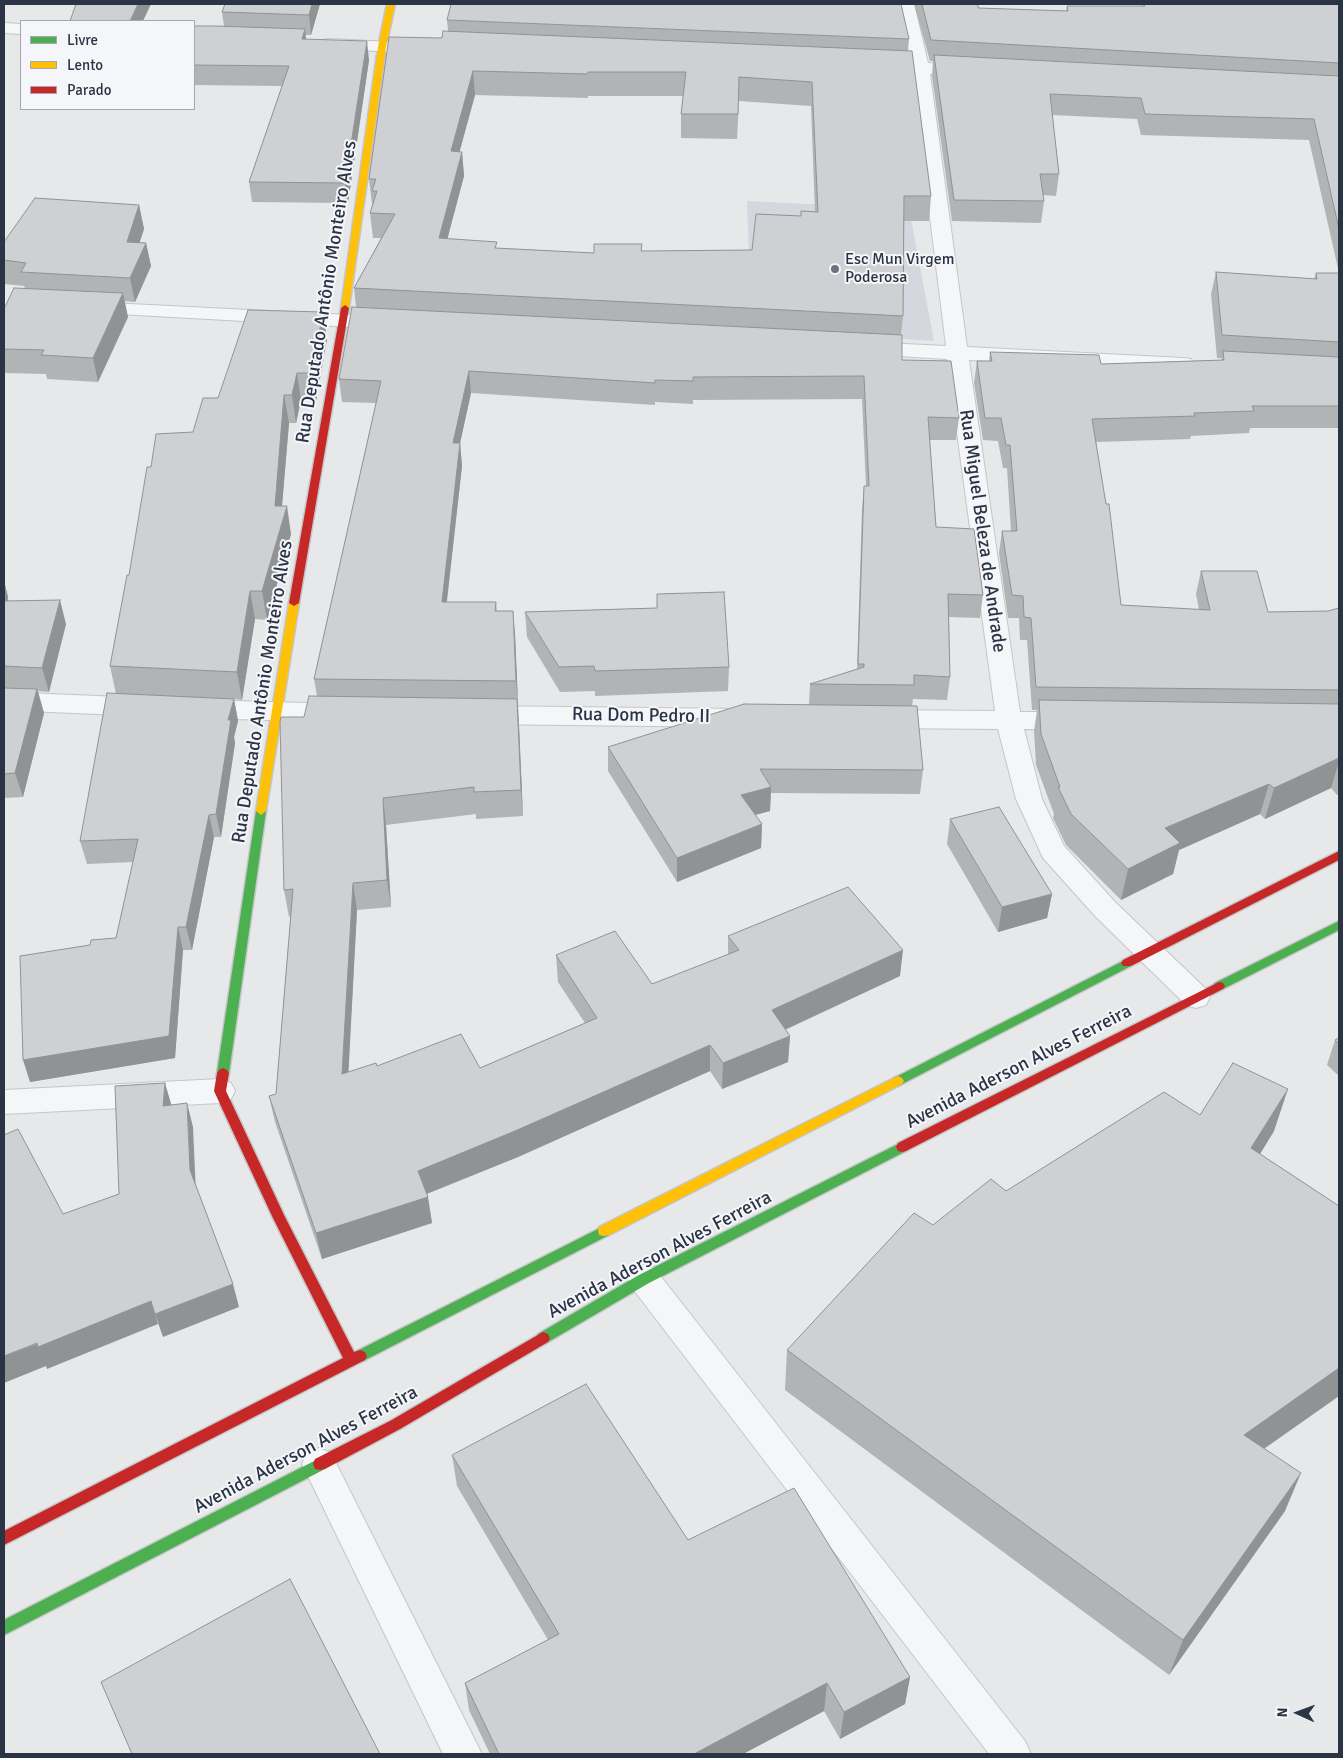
<!DOCTYPE html>
<html>
<head>
<meta charset="utf-8">
<style>
	body { margin:0 }
	#map { position:relative; width:1343px; height:1758px; overflow:hidden; background:#e6e8ea; font-family:Signika,sans-serif }
	canvas { display:block }
	.frame { position:absolute; inset:0; border:5px solid #2b3445; pointer-events:none }
	.legend { position:absolute; left:20px; top:20px; width:175px; height:90px; box-sizing:border-box; background:#f4f6f9; border:1px solid #a4a8b1; margin:0; padding:6px 9px; list-style:none; font-size:15px; color:#2b3445 }
	.legend li { display:flex; align-items:center; gap:10px; height:25px }
	.legend b { width:25px; border:1px solid #a4a8b1 }
	.north { position:absolute; left:1273px; top:1688px; width:50px; height:50px; -webkit-text-stroke:4px #f4f6f9; paint-order:stroke; rotate:272deg; font-size:14px; font-weight:700; line-height:20px; text-align:center; color:#2b3445 }
	.north::after { content:''; display:block; margin:auto; width:18px; height:22px; background:#2b3445; clip-path:polygon(50% 0,100% 100%,50% 72%,0 100%) }
</style>
</head>
<body>
<div id="map">
<canvas width="1343" height="1758"></canvas>
<div class="frame"></div>
<ul class="legend">
<li><b style="height:6px;background:#4caf50"></b>Livre</li>
<li><b style="height:6px;background:#ffc107"></b>Lento</li>
<li><b style="height:6px;background:#c62828"></b>Parado</li>
</ul>
<div class="north">N</div>
</div>
<script>
const ctx = document.querySelector('canvas').getContext('2d');
ctx.lineJoin = 'round';
function fill(path, color) { ctx.fillStyle = color; ctx.fill(path, 'evenodd'); }
const poly = rows => new Path2D(rows.map(r => 'M' + r).join(''));
function stroke(path, color, width, dash) { ctx.strokeStyle = color; ctx.lineWidth = width; ctx.lineCap = dash ? 'butt' : 'round'; ctx.setLineDash(dash || []); ctx.stroke(path); }
function write(font, color, halo, rows, align = 'center') {
  ctx.font = font + ' Signika,sans-serif'; ctx.lineWidth = 4; ctx.setLineDash([]); ctx.textBaseline = 'middle'; ctx.strokeStyle = halo; ctx.fillStyle = color; for (const [text, x, y, turn = 0] of rows) {
    ctx.save(); ctx.translate(x, y); ctx.rotate((+turn || 0) * Math.PI / 180); ctx.textAlign = isNaN(turn) ? turn : align; if (halo) ctx.strokeText(text, 0, 0); ctx.fillText(text, 0, 0); ctx.restore();
  }
}
fill(poly([
	[747,201,909,209,934,341,752,329]
]), '#d4d7dd');
const street = poly([
	[897,4,914,4,928,63,971,66,977,67,980,71,977,75,971,76,930,74,967,347,1183,358,1191,359,1194,364,1191,369,1183,370,969,360,1020,712,1073,712,1082,715,1086,721,1082,727,1073,730,1024,729,1042,799,1064,846,1116,903,1206,989,1210,997,1206,1005,1196,1008,1186,1005,1096,917,1043,858,1016,799,998,729,881,728,872,725,868,719,872,713,881,710,995,711,947,359,864,354,856,353,853,348,856,343,864,342,946,346,912,73,876,71,870,70,867,66,870,62,876,61,910,62,897,4],
	[4,23,21,24,21,34,4,33,4,23],
	[329,39,411,43,417,44,420,48,417,52,411,53,323,48,320,44,323,40,329,39],
	[90,302,369,316,376,318,380,322,376,326,369,328,83,312,80,308,83,304,90,302],
	[4,692,143,698,152,701,156,707,152,713,143,716,4,710,4,692],
	[198,700,343,704,352,707,356,713,352,719,343,722,198,718,189,715,185,709,189,703,198,700],
	[481,706,740,709,749,712,753,718,749,724,740,727,481,724,472,721,468,715,472,709,481,706],
	[220,1079,231,1083,235,1091,231,1099,220,1103,4,1114,4,1090,220,1079],
	[644,1265,655,1269,1025,1741,1031,1754,989,1754,633,1289,628,1279,633,1269,644,1265],
	[319,1448,331,1453,482,1754,443,1754,302,1464,307,1453,319,1448]
]);
const fast = poly([
	[261,807,266,811,229,1073,227,1076,223,1078,219,1076,217,1073,256,811,261,807],
	[1339,921,1339,930,1223,989,1215,989,1213,986,1215,983,1339,921],
	[1127,959,1131,960,1133,963,1131,966,902,1084,898,1086,894,1084,892,1081,894,1078,1127,959],
	[902,1142,906,1143,908,1147,906,1151,649,1283,548,1342,543,1344,538,1342,536,1338,538,1334,639,1275,902,1142],
	[604,1226,609,1227,610,1231,609,1235,365,1360,360,1362,355,1360,353,1356,355,1352,604,1226],
	[320,1458,325,1459,327,1464,325,1469,4,1635,4,1620,320,1458]
]);
const slow = poly([
	[387,4,395,4,386,47,349,308,345,311,341,308,378,47,387,4],
	[294,600,299,603,266,811,261,815,256,811,289,603,294,600],
	[898,1076,902,1078,904,1081,902,1084,609,1235,604,1236,599,1235,598,1231,599,1227,898,1076]
]);
const jam = poly([
	[345,305,349,308,299,603,294,606,289,603,341,308,345,305],
	[1339,851,1339,860,1131,966,1123,966,1121,963,1123,960,1339,851],
	[1219,982,1223,983,1225,986,1223,989,906,1151,902,1152,898,1151,896,1147,898,1143,1219,982],
	[223,1068,227,1070,229,1073,226,1091,284,1215,354,1352,360,1350,365,1352,367,1356,365,1360,4,1545,4,1531,343,1358,272,1216,214,1091,217,1073,219,1070,223,1068],
	[543,1332,548,1334,550,1338,548,1342,400,1429,325,1469,320,1470,315,1469,313,1464,315,1459,390,1421,543,1332]
]);
stroke(street, '#c4c6c8', 2);
stroke(fast, '#c4c6c8', 3);
stroke(slow, '#c4c6c8', 3);
stroke(jam, '#c4c6c8', 3);
fill(street, '#f5f6f7');
fill(fast, '#4caf50');
fill(slow, '#ffc107');
fill(jam, '#c62828');
fill(poly([
	[320,4,311,35,305,35,306,39,369,60,348,203,252,202,249,182,282,86,194,85,194,26,224,26,222,12],
	[914,4,978,4,978,8,1066,11,1067,6,1142,6,1143,4,1339,4,1339,428,1250,428,1249,433,1191,436,1190,439,1096,442,1121,605,1199,610,1196,594,1201,571,1268,612,1328,611,1339,608,1339,794,1337,795,1331,788,1265,819,1260,814,1179,850,1173,874,1121,900,1066,845,1053,818,1054,814,1036,765,1034,731,1037,710,1032,710,1027,640,1020,640,1019,618,1008,618,999,553,1002,531,1011,531,1007,468,1003,468,998,441,983,440,974,383,977,361,989,361,990,352,1101,364,1221,360,1222,358,1217,358,1211,294,1216,272,1314,279,1316,273,1339,273,1309,140,1141,135,1137,119,1052,115,1059,174,1056,196,1043,195,1044,201,1041,223,952,221,932,76,933,61,930,61],
	[447,20,909,39,908,51,931,196,929,221,904,221,903,316,901,335,902,360,959,418,956,440,930,440,936,527,983,595,980,618,949,617,950,677,947,700,913,699,912,706,923,770,920,794,771,793,770,811,755,815,762,824,761,848,677,882,608,771,608,747,809,705,810,684,857,669,862,509,864,486,866,486,862,399,693,400,693,404,655,402,655,405,471,393,460,443,462,466,447,602,496,602,497,611,515,634,523,816,476,819,476,814,386,825,391,907,357,910,348,1072,377,1066,480,1068,585,1023,558,982,556,955,652,984,728,955,728,936,900,976,785,1030,790,1036,788,1062,722,1089,710,1071,518,1157,427,1194,432,1223,322,1259,275,1122,269,1096,276,1094,291,916,289,917,284,890,304,717,317,696,314,679,376,403,342,402,339,379,356,307,354,288,381,238,373,238,370,213,373,204,372,204,369,179,442,38,448,31],
	[475,95,588,98,588,96,683,96,681,114,681,138,737,139,739,101,811,106,815,212,801,216,752,250,594,253,498,248,447,239,464,176,462,152,459,152],
	[139,205,144,229,139,242,146,243,151,266,135,302,124,301,128,317,98,382,47,379,46,374,4,373,4,309,25,288,24,286,4,284,4,242],
	[323,312,327,339,316,401,301,400,296,423,289,423,282,506,291,534,267,620,255,619,242,700,234,699,238,721,234,737,235,743,221,837,214,837,192,950,183,950,175,1058,30,1082,90,945,116,938,133,862,87,864,80,841,116,694,110,666,129,575,151,467,193,432],
	[4,581,8,597,8,601,66,624,49,692,38,691,44,713,23,797,4,798],
	[657,594,729,667,728,691,595,696,595,691,560,692,527,637,525,612,657,608],
	[950,819,1052,894,1047,918,998,932,947,844],
	[1339,1038,1339,1076,1327,1065,1335,1040],
	[1200,1115,1274,1131,1260,1154,1339,1206,1339,1396,1264,1449,1285,1511,1169,1675,785,1390,787,1350,933,1225,1006,1191],
	[452,1455,688,1540,910,1677,905,1704,840,1739,824,1711,743,1754,490,1754,469,1710,465,1683,548,1640,457,1486]
]), '#b1b3b5');
fill(poly([
	[138,4,151,4,143,21,130,21],
	[312,4,320,4,311,35,309,15],
	[305,29,307,49,302,39],
	[367,41,369,60,348,203,345,183],
	[473,71,475,95,453,176,451,151],
	[462,152,464,176,441,263,439,238],
	[139,205,144,229,132,266,127,242],
	[146,243,151,266,135,302,130,278],
	[123,293,128,317,98,382,93,358],
	[323,312,327,339,316,401,312,373],
	[469,371,471,393,455,466,453,443],
	[297,373,301,400,296,423,292,395],
	[284,395,289,423,280,529,287,506,291,534,267,620,262,591,275,506],
	[460,443,462,466,444,625,442,602],
	[4,581,8,597,4,617],
	[250,591,255,619,242,700,237,672],
	[60,600,66,624,49,692,42,668],
	[513,611,515,634,518,704,516,681],
	[37,689,44,713,23,797,15,773],
	[234,699,238,721,234,737,235,743,221,837,216,814,228,720],
	[517,699,519,726,523,816,521,790],
	[1339,758,1339,761,1331,788,1265,819,1274,788],
	[1269,784,1260,814,1179,850,1173,874,1121,900,1128,869,1165,828],
	[771,787,770,811,740,819,741,795],
	[383,798,386,825,391,907,387,880],
	[209,815,214,837,192,950,186,927],
	[762,824,761,848,677,882,677,858],
	[353,883,357,910,347,1100,342,1074],
	[1052,894,1047,918,998,932,1002,907],
	[178,927,183,950,175,1058,30,1082,23,1060],
	[903,950,900,976,771,1036,772,1010],
	[790,1036,788,1062,722,1089,723,1063],
	[710,1045,710,1071,518,1157,421,1196,418,1171],
	[165,1083,172,1107,163,1106],
	[1288,1089,1274,1131,1238,1190,1251,1148],
	[187,1103,193,1127,196,1194,190,1170],
	[428,1197,432,1223,322,1259,316,1233],
	[233,1284,239,1307,163,1337,155,1314],
	[151,1301,158,1324,47,1369,46,1366,4,1383,4,1356],
	[1339,1368,1339,1396,1229,1473,1244,1435],
	[1301,1473,1285,1511,1169,1675,1183,1640],
	[910,1677,905,1704,840,1739,844,1712],
	[827,1683,824,1711,743,1754,694,1754]
]), '#909294');
const building = poly([
	[76,4,138,4,130,21,70,21,76,4],
	[225,4,312,4,309,15,222,12,225,4],
	[451,4,901,4,909,39,447,20,451,4],
	[922,4,978,4,978,8,1068,11,1067,6,1145,6,1144,4,1339,4,1339,63,931,40,922,4],
	[194,26,216,26,305,29,302,39,367,41,345,183,249,182,289,66,194,65,194,26],
	[443,31,912,51,931,196,904,196,903,316,354,288,395,214,370,213,377,191,372,191,376,179,369,179,389,37,442,38,443,31],
	[473,71,587,74,588,72,686,72,681,114,738,114,739,77,812,82,818,212,801,211,801,216,756,214,752,250,641,251,642,244,594,244,594,253,495,248,497,242,439,238,462,152,451,151,473,71],
	[934,55,1339,76,1339,229,1314,119,1145,114,1141,98,1050,94,1059,174,1040,174,1044,201,954,200,934,55],
	[35,198,139,205,127,242,146,243,130,278,21,272,26,263,4,260,4,242,35,198],
	[1216,272,1317,279,1316,273,1339,273,1339,342,1222,335,1216,272],
	[14,288,123,293,93,358,41,355,44,350,4,349,4,309,14,288],
	[352,307,902,335,902,360,951,361,959,418,928,417,936,527,974,529,983,595,948,594,950,677,914,675,914,685,810,684,864,667,864,664,858,664,864,486,869,486,864,376,693,377,693,381,655,380,655,383,469,371,453,443,460,443,442,602,496,602,495,611,513,611,516,681,314,679,381,381,339,379,352,307],
	[248,310,323,312,312,373,297,373,292,395,284,395,275,506,287,506,262,591,250,591,237,672,110,666,127,575,129,575,147,467,151,467,156,434,193,432,203,398,218,398,248,310],
	[1223,351,1339,357,1339,406,1252,406,1254,411,1194,413,1195,416,1092,419,1106,504,1109,504,1121,605,1210,610,1201,571,1257,571,1268,612,1328,611,1339,608,1339,690,1036,687,1031,618,1024,617,1023,596,1012,595,1002,531,1017,531,1010,445,1006,445,1001,418,985,418,977,361,992,361,990,352,1099,355,1101,364,1224,360,1223,351],
	[724,592,729,667,595,671,594,666,559,667,525,612,657,608,657,594,724,592],
	[60,600,42,668,4,666,4,601,60,600],
	[4,688,37,689,15,773,4,774,4,688],
	[107,693,234,699,228,720,231,720,216,814,209,815,186,927,178,927,169,1036,23,1060,20,956,90,945,91,940,116,938,138,839,80,841,107,693],
	[309,696,517,699,521,790,474,792,474,787,383,798,387,880,353,883,342,1074,376,1063,377,1066,461,1034,480,1068,597,1018,556,955,615,931,652,984,739,950,728,936,848,887,903,950,772,1010,790,1036,723,1063,710,1045,515,1131,418,1171,428,1197,316,1233,269,1096,276,1094,293,889,284,890,280,722,281,717,304,717,309,696],
	[1039,700,1339,704,1339,758,1274,788,1269,784,1165,828,1180,843,1128,869,1071,814,1058,787,1060,787,1041,734,1039,700],
	[744,704,917,706,923,770,760,769,771,787,741,795,762,824,677,858,608,747,744,704],
	[999,807,1052,894,1002,907,950,819,999,807],
	[1339,1038,1339,1044,1335,1040,1339,1038],
	[1233,1063,1288,1089,1251,1148,1339,1206,1339,1368,1244,1435,1301,1473,1183,1640,787,1350,914,1213,933,1225,991,1179,1006,1191,1164,1092,1200,1115,1233,1063],
	[165,1083,163,1106,187,1103,190,1170,233,1284,155,1314,151,1301,38,1347,37,1343,4,1356,4,1135,18,1129,63,1214,119,1194,115,1086,165,1083],
	[586,1384,688,1540,794,1488,910,1677,844,1712,827,1683,694,1754,499,1754,465,1683,559,1634,452,1455,586,1384],
	[290,1579,380,1754,132,1754,101,1682,290,1579]
]);
fill(building, '#ced0d3');
stroke(building, '#909294', 1);
for (const [x, y, r, color] of [
	[835,269,5,"#6c737f"]
]) { const dot = new Path2D(); dot.arc(x, y, r, 0, 2 * Math.PI); ctx.fillStyle = color; ctx.fill(dot); stroke(dot, '#f4f6f9', 2); }
write('16px', '#2b3445', '#f4f6f9', [
	["Esc Mun Virgem",845,260],
	["Poderosa",845,278]
], 'left');
write('19px', '#2b3445', '#f4f6f9', [
	["Rua Deputado Antônio Monteiro Alves",327,292,-81],
	["Rua Miguel Beleza de Andrade",982,531,82],
	["Rua Deputado Antônio Monteiro Alves",263,692,-81],
	["Rua Dom Pedro II",641,716,1],
	["Avenida Aderson Alves Ferreira",1019,1067,-27],
	["Avenida Aderson Alves Ferreira",660,1255,-28],
	["Avenida Aderson Alves Ferreira",306,1450,-28]
]);
</script>
</body>
</html>
